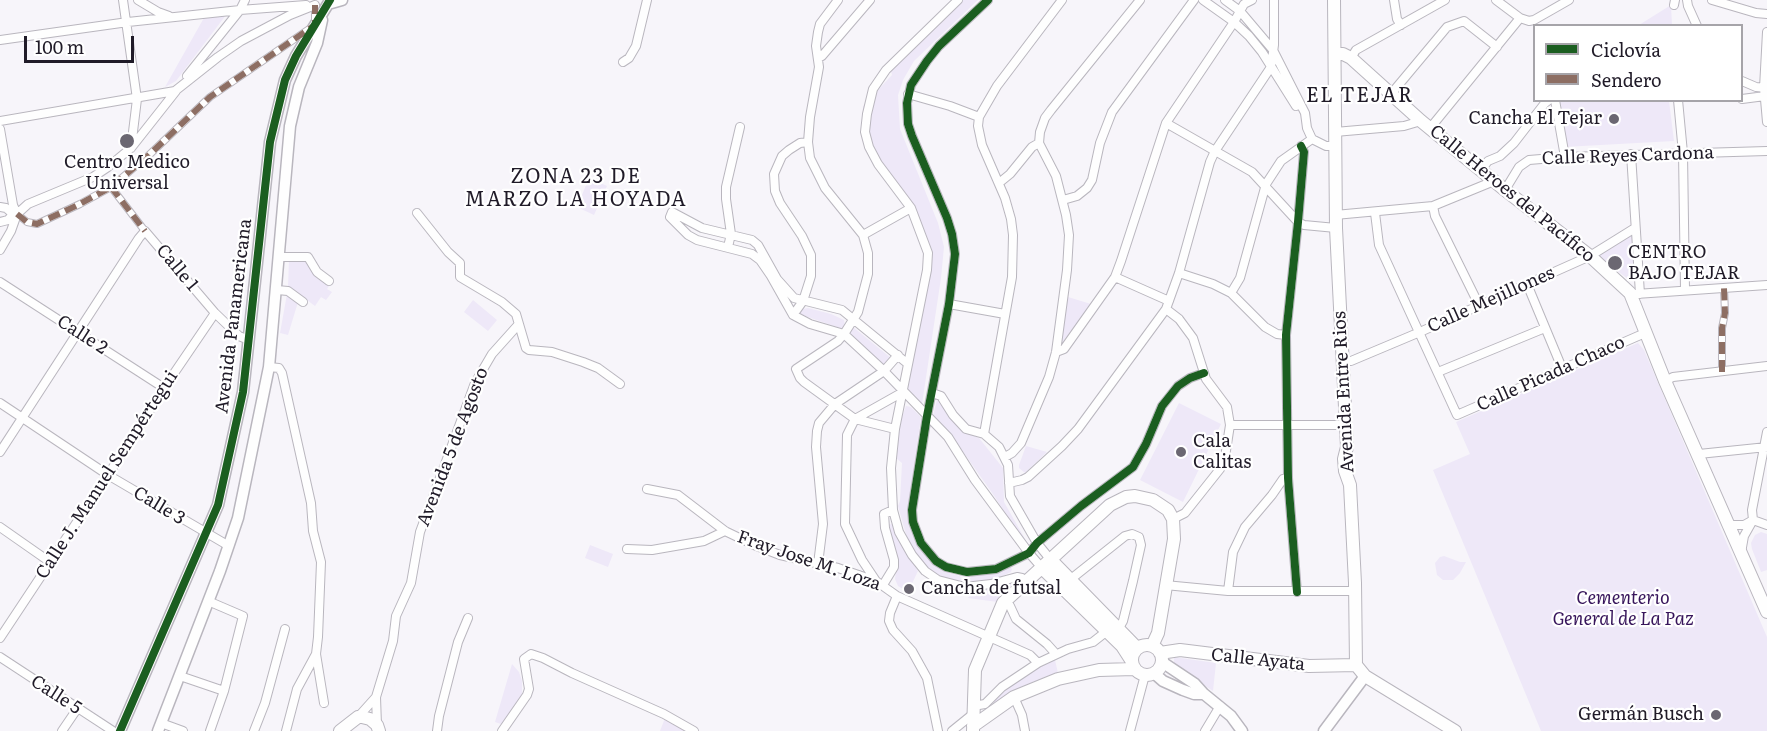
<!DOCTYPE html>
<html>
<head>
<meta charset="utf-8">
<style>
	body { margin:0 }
	#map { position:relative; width:1767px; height:731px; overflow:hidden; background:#f7f5fa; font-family:Literata,serif }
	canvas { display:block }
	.legend { position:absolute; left:1533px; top:24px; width:210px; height:78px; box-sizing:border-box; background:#fff; border:2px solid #a6a4a9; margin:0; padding:8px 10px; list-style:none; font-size:18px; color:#201b28 }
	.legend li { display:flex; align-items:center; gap:12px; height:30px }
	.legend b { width:30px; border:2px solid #a6a4a9 }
	.scale { position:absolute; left:24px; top:36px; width:110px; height:27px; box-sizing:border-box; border:3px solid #201b28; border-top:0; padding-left:8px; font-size:18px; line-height:21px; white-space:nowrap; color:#201b28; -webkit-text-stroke:4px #fff; paint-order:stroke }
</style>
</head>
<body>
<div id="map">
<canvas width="1767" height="731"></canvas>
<ul class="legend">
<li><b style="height:8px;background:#1b5e20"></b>Ciclovía</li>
<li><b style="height:8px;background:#8d6e63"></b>Sendero</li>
</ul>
<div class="scale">100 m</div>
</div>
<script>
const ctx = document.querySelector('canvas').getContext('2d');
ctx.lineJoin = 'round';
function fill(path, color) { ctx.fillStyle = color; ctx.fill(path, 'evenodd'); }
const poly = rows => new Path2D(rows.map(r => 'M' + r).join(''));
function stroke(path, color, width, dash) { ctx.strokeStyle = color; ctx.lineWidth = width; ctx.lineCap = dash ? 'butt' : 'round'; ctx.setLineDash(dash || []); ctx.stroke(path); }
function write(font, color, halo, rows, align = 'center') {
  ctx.font = font + ' Literata,serif'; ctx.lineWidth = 4.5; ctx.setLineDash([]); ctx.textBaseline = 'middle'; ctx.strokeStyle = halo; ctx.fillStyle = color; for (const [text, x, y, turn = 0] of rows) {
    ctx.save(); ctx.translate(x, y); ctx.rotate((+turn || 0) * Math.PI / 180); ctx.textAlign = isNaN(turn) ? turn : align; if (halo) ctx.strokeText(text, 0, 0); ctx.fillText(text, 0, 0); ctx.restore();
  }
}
fill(poly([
	[959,0,978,0,914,61,903,80,898,95,900,129,938,223,944,247,941,278,922,404,907,392,925,249,918,226,878,159,863,122,863,106,873,103,877,91,892,75,890,67],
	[1671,5,1672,25,1639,25],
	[226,15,176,81,165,87,205,16],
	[1558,101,1669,101,1674,141,1564,147],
	[589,178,607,186,594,215,577,207],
	[1629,234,1633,237,1636,276,1628,279,1599,257,1598,253],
	[306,259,331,283,327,289,332,292,326,300,321,297,315,306,288,286,289,261],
	[287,294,298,302,288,335,280,333],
	[1068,297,1091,304,1059,347],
	[473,300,497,320,488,331,464,312],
	[808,308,831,314,844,320,845,327,843,329,840,328,799,314,801,309],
	[853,327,891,358,884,366,850,334,849,331],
	[1638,343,1644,350,1767,637,1767,731,1541,731,1433,470,1470,454,1456,422],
	[937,400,963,431,979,438,1003,468,1004,502,1029,546,1026,548,995,497,949,432,933,416],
	[1179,403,1221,424,1183,502,1140,480],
	[906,406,911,407,921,417,908,506,908,522,913,536,927,558,947,572,960,576,961,580,955,582,941,576,931,570,913,553,907,538,898,506,900,501,902,463,896,458,900,423],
	[1026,446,1047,452,1025,473,1019,468,1019,465],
	[892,524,894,526,904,550,918,571,908,592,898,586,895,579,896,569,887,525],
	[1761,532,1767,534,1767,570,1761,572,1752,549,1751,543,1755,535],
	[590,545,613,554,608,567,585,558],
	[1444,556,1460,562,1466,562,1460,573,1453,580,1443,580,1437,575,1435,563,1440,557],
	[1010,567,1012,569,1011,572,996,579,971,582,970,578,972,576,992,574],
	[1014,582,1017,583,1012,588,1002,592,998,602,968,598,974,589,997,587],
	[1174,657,1216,663,1213,691,1174,666],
	[1055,660,1058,673,1033,682,995,703,993,701,1031,670],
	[512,664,519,672,522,681,522,698,504,723,501,724,495,722],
	[665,718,690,731,660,731]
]), '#eee8f8');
const pedestrian = poly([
	[111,187,145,231],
	[17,214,27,222,37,224,80,204,111,187,149,155,210,97,315,25,315,5],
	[1722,372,1722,328,1725,313,1724,288]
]);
const minor = poly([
	[123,0,137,99,131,148],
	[138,0,158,12,169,16],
	[838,0,820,24,818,32,816,46,819,67,810,117,808,142,810,158,825,188,863,235,868,253,868,274,858,312,844,334,838,341,796,369,800,378,804,382,855,419,895,429],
	[958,0,886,70,873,89,867,114,865,132,869,147,878,164,911,208,928,253,927,270,895,429,891,468,893,510,899,532,912,555,925,571,938,580,965,587,991,584,1017,577,1022,578,1028,582],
	[988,0,939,46,927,61,911,85,907,103,908,124,912,136,947,218,952,234,955,254,949,304,927,416,912,510,913,522,921,543,936,561,946,567,967,572,996,569,1029,553,1037,543,1081,506,1133,467,1146,444,1162,406,1178,386,1190,378,1204,373],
	[1203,0,1234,22,1249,36,1262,52,1296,106],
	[1225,0,1240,11,1273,50,1305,113,1307,128,1312,139,1326,146,1335,146],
	[1394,0,1397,19,1401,25],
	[1496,0,1520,18,1529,21,1534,20,1569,0],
	[1687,0,1688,6,1697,26],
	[1712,0,1756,13,1767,14],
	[1674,5,1675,0],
	[1767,32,1764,88,1767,122],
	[0,40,128,22,240,10,306,5],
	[818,58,822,56,870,0],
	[1351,58,1356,50,1445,0],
	[623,62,629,58,636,46,647,0],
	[187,76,240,10,245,0],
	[1742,81,1756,87,1767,88],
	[908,94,950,106,979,117],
	[1391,94,1447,27,1464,21,1497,47],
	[1742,99,1765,96],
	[1555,100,1565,157],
	[1678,100,1683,153,1685,290],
	[0,121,175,91,218,57,241,41,290,15,315,5],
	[1166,123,1252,172,1298,222,1304,225,1336,228],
	[1431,127,1520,18],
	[0,129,13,205,17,214],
	[1335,132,1404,126,1421,121],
	[1631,154,1640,294],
	[1481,170,1488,161,1500,156,1514,143,1545,103,1549,100],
	[999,183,1010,174,1032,147,1039,143],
	[1505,190,1519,167,1529,160,1565,157,1767,151],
	[1063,200,1077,196,1087,188,1092,180,1100,143,1112,112,1194,0],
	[1433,206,1435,216,1479,305],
	[0,207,6,208,13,214,17,214,28,204,93,177,108,167,131,148,176,91],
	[417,213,448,252,460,263,460,277,502,302,516,314,526,348,529,350,552,352,583,362,598,368,620,384],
	[1375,213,1379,245,1457,415,1645,333],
	[1335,215,1433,206,1494,181],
	[0,222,8,220,13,214],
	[863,235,911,208],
	[728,247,731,234,726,199,726,187,740,127],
	[0,250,11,231,17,214],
	[280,257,308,257,317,272,329,281],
	[1179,273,1213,284,1231,293,1265,327,1277,334,1286,335],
	[1115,277,1169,301],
	[0,282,164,388],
	[1527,284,1562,368],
	[277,290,288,291,303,302],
	[1231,293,1240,278,1266,184,1281,161,1312,139],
	[1636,294,1767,285],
	[949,304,1005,314],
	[1166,309,1179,319,1193,338,1206,379,1227,407,1230,425,1225,457,1220,469,1185,513,1173,519],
	[793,315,803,301,811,276,811,255,802,236,780,203,775,191,774,174,782,156,789,150,800,143,808,142],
	[1056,352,1064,349,1115,277,1121,261,1166,123,1234,22,1244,4,1252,0],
	[1343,361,1351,361,1420,332,1590,256,1635,228],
	[908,364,842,310,794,298,777,279,758,245,752,240,702,228,672,212,670,217,688,235,697,240,752,254,760,260,771,276,793,315,810,324,844,334,884,371,948,437,975,480,1029,553,1042,568],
	[269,367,279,368,282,373,311,503,313,531,321,562,318,637,316,654,324,703],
	[1438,372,1545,328],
	[1665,381,1673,377,1767,366],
	[932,393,941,396,953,415,966,429,984,434,999,447,1008,465,1010,496,1037,543,1050,559],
	[0,403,108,475,229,546],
	[1230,425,1346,425],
	[984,434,1012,277,1013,235,1011,219,1005,198,982,145,978,126,979,117,997,86,1062,0],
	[0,452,139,238,145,231,215,313,239,336,249,340],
	[1699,454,1767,447],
	[1005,457,1012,453,1021,443,1049,377,1056,352,1067,270,1069,235,1066,215,1056,176,1039,143,1040,132,1045,118,1051,110,1140,0],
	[1009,483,1022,480,1028,477,1062,446,1078,429,1166,309,1179,273,1210,162,1215,151,1271,67,1274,45,1274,0],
	[647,489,678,495,725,531,754,545,780,555,838,568,876,581,897,596,1030,655,1038,663],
	[1729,525,1744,525,1753,520,1767,525],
	[0,527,50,562],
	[627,549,652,550,704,541,725,531],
	[1741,553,1744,536,1753,520,1752,510,1767,432],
	[818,564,823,524,816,447,817,431,819,423,835,404,884,371,898,355],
	[1071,579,1125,536,1132,534,1139,537,1141,545,1133,581,1123,621,1119,628],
	[876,581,862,560,845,524,847,435,855,419,903,392],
	[883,585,894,567,894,560,885,528,884,514,893,510],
	[1165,585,1228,591,1355,591],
	[1228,591,1233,552,1245,527,1272,495,1283,479,1288,478],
	[1297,592,1288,478,1286,335,1298,222,1304,152,1301,146],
	[897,596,890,613,889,621,893,630,912,651,927,678,938,731],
	[208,601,243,616,224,691,210,731],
	[1003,603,1010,606,1016,619,1047,644,1056,654],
	[0,638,108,475,164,388,215,313],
	[0,657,113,731],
	[180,676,224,691],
	[1014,697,1022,715,1025,731],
	[973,706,985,704,1002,687,1038,663,1068,649,1093,642,1107,631],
	[358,717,376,697],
	[161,723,183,731],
	[377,725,376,697,393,641,396,616,411,583,420,532,475,383,492,354,518,325],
	[62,731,77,709],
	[254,731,265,703,285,629],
	[286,731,297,689,316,654],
	[437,731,439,716,458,642,468,618],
	[502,731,527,695,529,689,524,659,531,654,543,658,572,673,664,714,694,731],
	[952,731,973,714],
	[1130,731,1145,675],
	[1205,731,1220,706]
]);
const tertiary = poly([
	[328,4,342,0],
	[1162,662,1195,684,1204,694,1231,716,1242,731],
	[1155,674,1163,681,1183,690,1194,694,1204,694],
	[120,731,218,505,243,392,270,142,285,80,296,56,328,4],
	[158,731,220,571,238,518,269,367,290,126,299,87,317,43,322,20],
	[1324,731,1365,676]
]);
const secondary = poly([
	[1334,0,1336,228,1347,447,1344,459,1345,471,1350,485,1355,583,1356,665,1365,676,1455,731],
	[1335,54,1343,54,1351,58,1421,121,1505,190,1590,256,1630,293,1665,381,1767,612],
	[1050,559,1137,648],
	[1042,568,1122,646,1131,660],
	'1132 660a15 15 0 1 1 30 0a15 15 0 1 1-30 0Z',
	[1160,653,1180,650,1309,666,1356,665],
	[973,726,1014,697,1058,679,1099,670,1134,669],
	[340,731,358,717,362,717,370,719,377,725,379,731],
	[973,731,975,670,1003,603,1110,505,1126,497,1135,496,1153,500,1168,510,1173,519,1174,539,1158,633,1152,646]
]);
stroke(pedestrian, '#b9b6be', 8);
stroke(minor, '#b9b6be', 10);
stroke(tertiary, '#b9b6be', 13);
stroke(secondary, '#b9b6be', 14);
stroke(pedestrian, '#fefefe', 6);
stroke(minor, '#fefefe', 8);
stroke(tertiary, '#fefefe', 10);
stroke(secondary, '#fefefe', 12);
stroke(poly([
	[111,187,145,231],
	[17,214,27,222,37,224,80,204,111,187,149,155,210,97,315,25,315,5],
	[1722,372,1722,328,1725,313,1724,288]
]), '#8d6e63', 6, [12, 6]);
stroke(poly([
	[988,0,939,46,927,61,911,85,907,103,908,124,912,136,947,218,952,234,955,254,949,304,927,416,912,510,913,522,921,543,936,561,946,567,967,572,996,569,1029,553,1037,543,1081,506,1133,467,1146,444,1162,406,1178,386,1190,378,1204,373],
	[1297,592,1288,478,1286,335,1298,222,1304,152,1301,146],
	[120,731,218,505,243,392,270,142,285,80,296,56,330,0]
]), '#1b5e20', 8);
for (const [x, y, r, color] of [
	[1614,119,6,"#6b6772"],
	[127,141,8,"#6b6772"],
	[1615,263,8,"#6b6772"],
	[1181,452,6,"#6b6772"],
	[909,589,6,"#6b6772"],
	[1716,715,6,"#6b6772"]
]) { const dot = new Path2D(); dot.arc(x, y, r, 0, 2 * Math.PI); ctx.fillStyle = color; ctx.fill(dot); stroke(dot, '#fff', 2); }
write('18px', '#201b28', '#fff', [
	["Cancha El Tejar",1602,119,"right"],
	["Centro Medico",127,163,"center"],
	["Universal",127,184,"center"],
	["CENTRO",1628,253],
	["BAJO TEJAR",1628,274],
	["Cala",1193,442],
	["Calitas",1193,463],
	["Cancha de futsal",921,589],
	["Germán Busch",1704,715,"right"]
], 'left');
write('18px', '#201b28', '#fff', [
	["Calle Reyes Cardona",1628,156,-2],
	["Calle Heroes del Pacífico",1512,194,39],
	["Calle 1",177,268,50],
	["Calle Mejillones",1491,300,-24],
	["Avenida Panamericana",234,316,-83],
	["Calle 2",82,335,33],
	["Calle Picada Chaco",1551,374,-24],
	["Avenida Entre Rios",1344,392,-93],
	["Avenida 5 de Agosto",453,447,-69],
	["Calle J. Manuel Sempértegui",107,475,-57],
	["Calle 3",159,506,31],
	["Fray Jose M. Loza",809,561,19],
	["Calle Ayata",1258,660,6],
	["Calle 5",56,695,33]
]);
write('italic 18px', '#37155b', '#fff', [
	["Cementerio",1623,599],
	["General de La Paz",1623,620]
]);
ctx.letterSpacing = '1.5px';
write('20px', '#201b28', '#fff', [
	["EL TEJAR",1360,96],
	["ZONA 23 DE",576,177],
	["MARZO LA HOYADA",576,200]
]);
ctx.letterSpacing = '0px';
</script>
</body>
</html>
